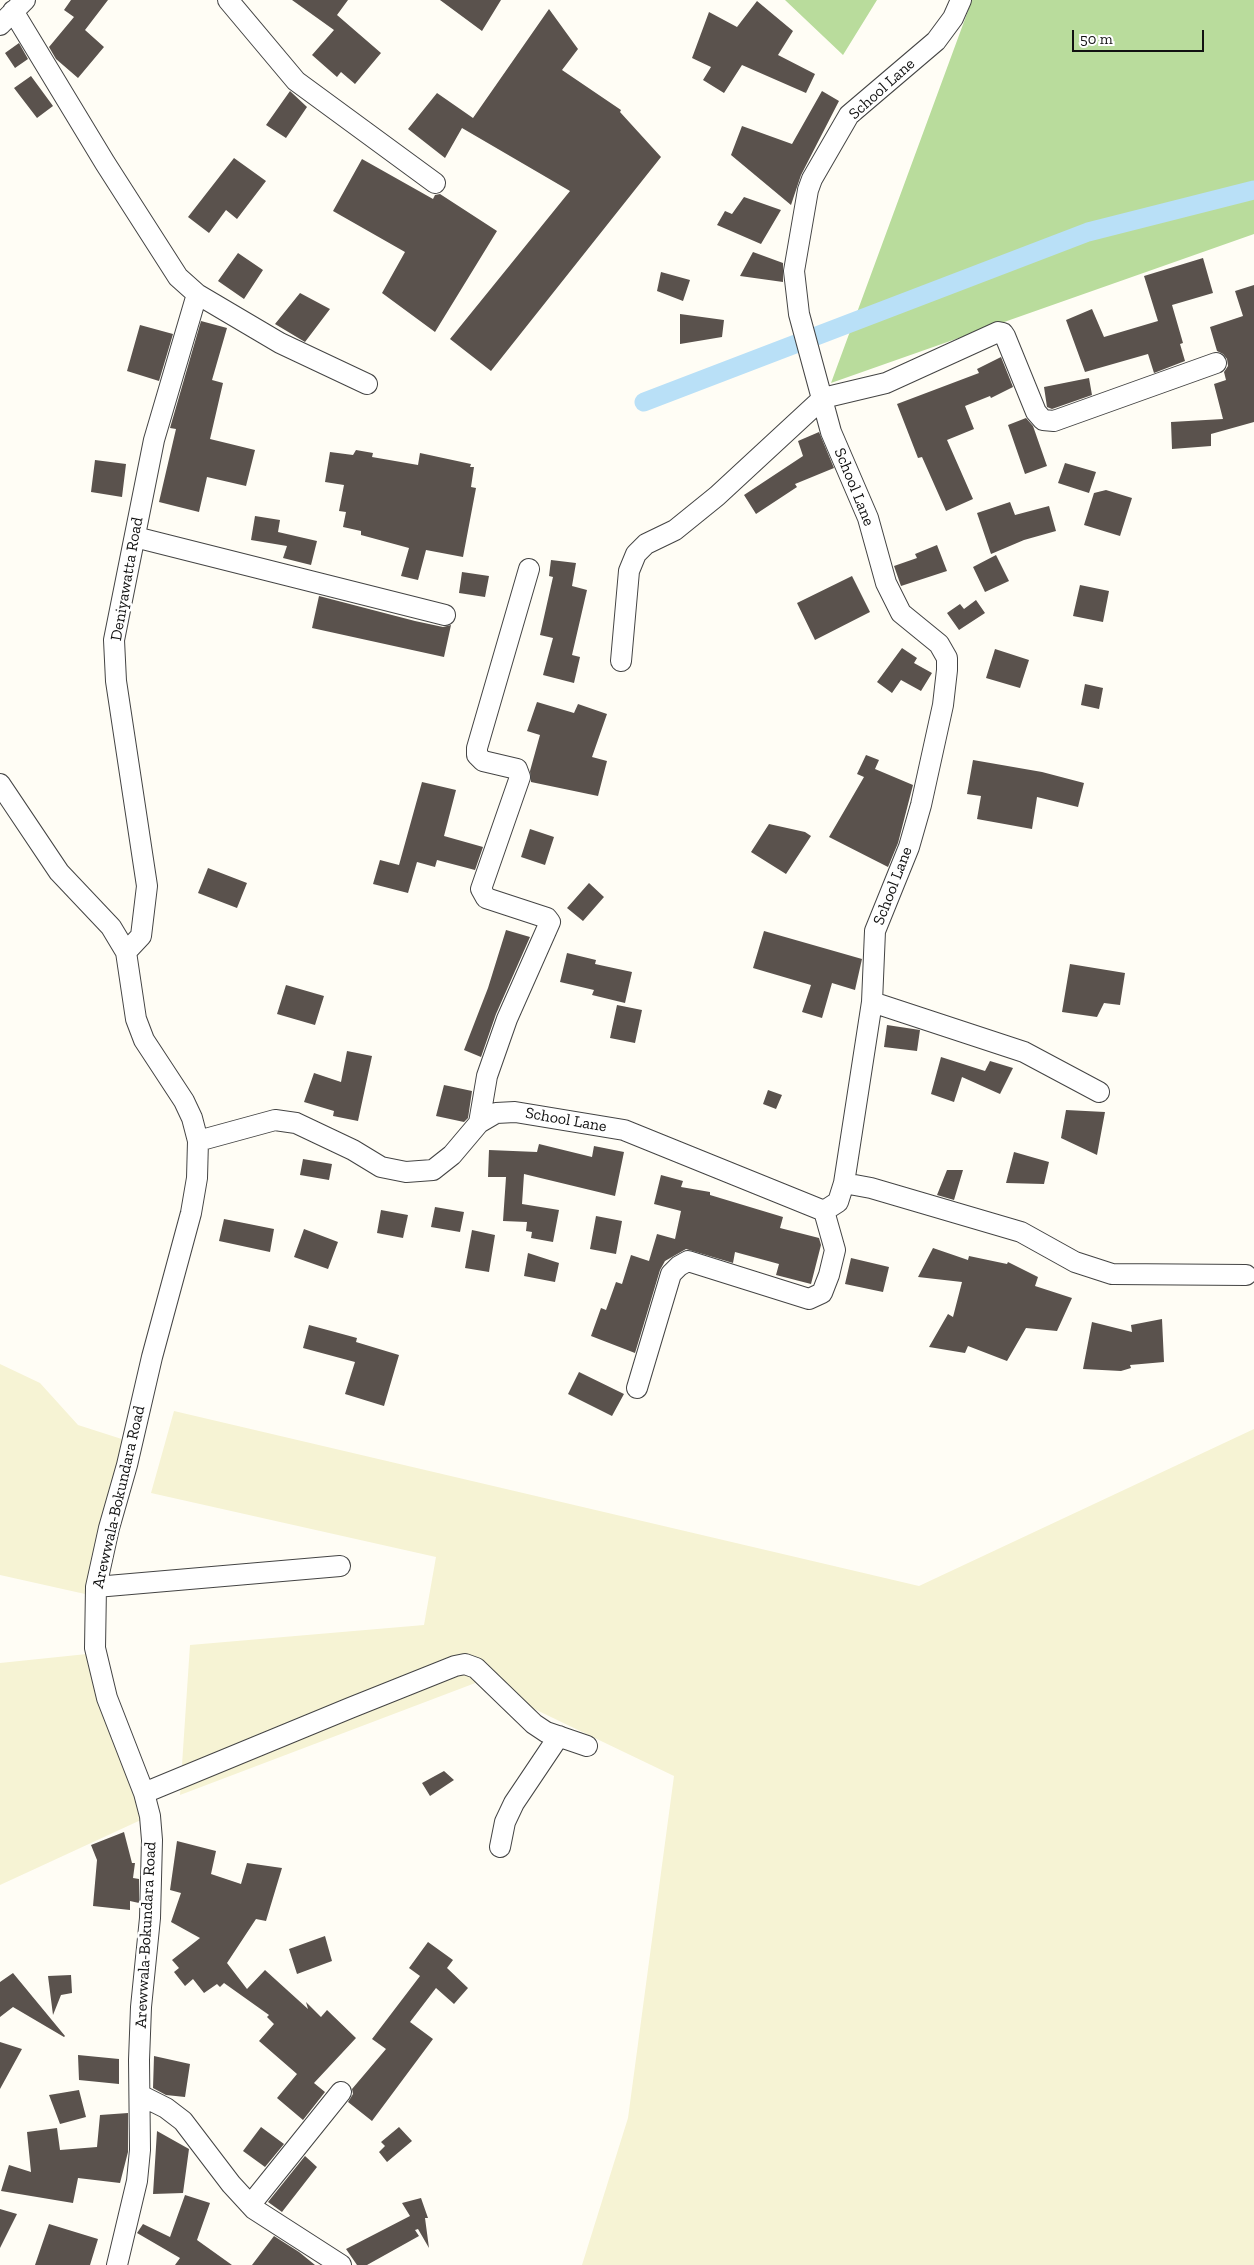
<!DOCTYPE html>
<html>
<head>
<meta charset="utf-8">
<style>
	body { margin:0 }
	#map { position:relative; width:1254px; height:2265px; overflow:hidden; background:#fffdf5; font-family:"Zilla Slab",serif }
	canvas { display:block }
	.scale { position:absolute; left:1072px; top:30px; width:132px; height:22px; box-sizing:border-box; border:2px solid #111; border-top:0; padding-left:6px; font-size:15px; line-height:18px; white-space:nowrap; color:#111; -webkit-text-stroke:4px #fff; paint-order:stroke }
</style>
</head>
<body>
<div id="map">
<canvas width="1254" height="2265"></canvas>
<div class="scale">50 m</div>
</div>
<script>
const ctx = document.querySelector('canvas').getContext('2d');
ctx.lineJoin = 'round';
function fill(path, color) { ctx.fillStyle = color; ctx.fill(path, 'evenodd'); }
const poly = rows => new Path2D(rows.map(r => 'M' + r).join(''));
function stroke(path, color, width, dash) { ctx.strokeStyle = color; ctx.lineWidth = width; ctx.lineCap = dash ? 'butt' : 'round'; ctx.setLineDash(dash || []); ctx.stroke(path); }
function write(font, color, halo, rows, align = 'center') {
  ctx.font = font + ' "Zilla Slab",serif'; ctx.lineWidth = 5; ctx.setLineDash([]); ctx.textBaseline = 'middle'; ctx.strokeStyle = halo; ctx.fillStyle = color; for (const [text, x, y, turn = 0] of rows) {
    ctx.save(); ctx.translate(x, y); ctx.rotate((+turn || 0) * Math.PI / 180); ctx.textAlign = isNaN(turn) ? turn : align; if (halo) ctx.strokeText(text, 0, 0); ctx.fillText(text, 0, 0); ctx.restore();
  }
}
fill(poly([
	[0,1364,40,1383,78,1425,131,1442,94,1596,0,1575],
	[174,1411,919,1586,1254,1429,1254,2265,582,2265,628,2118,674,1776,478,1682,180,1795,190,1645,424,1625,436,1557,151,1493],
	[87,1654,143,1819,0,1885,0,1663]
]), '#f6f3d4');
fill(poly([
	[785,0,877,0,843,55],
	[972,0,1254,0,1254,234,831,383]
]), '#b9dc9c');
stroke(poly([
	[644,402,1088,232,1254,190]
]), '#b9e0f7', 19);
fill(poly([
	[71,0,108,0,85,30,104,47,78,78,56,59,49,47,74,17,64,10],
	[292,0,348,0,337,15,381,53,355,84,341,72,337,77,312,55,334,30],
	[440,0,501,0,482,31],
	[757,1,793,31,778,55,815,74,806,93,742,65,724,93,703,80,711,67,692,58,709,12,737,27],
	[549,9,578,49,562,70,621,110,620,112,661,157,491,371,450,339,570,191,462,128,445,158,408,129,437,93,473,118],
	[19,43,28,59,15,68,5,53],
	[31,76,53,106,37,118,14,88],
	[290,91,307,107,286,138,266,125],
	[822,91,839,101,801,175,791,205,731,155,742,126,792,144],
	[234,158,266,181,237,219,226,210,209,233,188,217],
	[362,159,433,199,435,195,440,194,497,231,435,332,382,293,405,252,333,211],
	[744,197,781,210,761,244,717,225,725,211,732,214],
	[753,252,783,263,783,282,740,276],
	[238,253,263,270,244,299,218,281],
	[1203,258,1213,293,1172,305,1183,343,1180,344,1185,361,1154,373,1148,354,1085,372,1066,320,1092,309,1104,337,1158,321,1144,276],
	[661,272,690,280,683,301,657,291],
	[1254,285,1254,422,1211,434,1211,446,1172,449,1171,422,1223,419,1214,384,1226,380,1224,372,1228,366,1227,359,1223,354,1217,351,1210,327,1243,316,1235,291],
	[300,293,330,309,305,342,275,324],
	[680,314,724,320,722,337,680,344],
	[201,321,227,328,212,380,223,383,210,439,255,450,246,486,207,477,199,512,159,502,176,429,170,428],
	[140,325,173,334,159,381,127,371],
	[1001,357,1013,387,991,398,990,396,965,406,974,429,947,440,973,499,946,511,922,457,918,458,897,404,979,373,977,369],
	[1089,378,1092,395,1052,409,1047,407,1044,387],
	[1026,418,1033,426,1047,466,1025,474,1008,425],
	[819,432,834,468,795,484,797,487,756,514,744,495,803,456,798,441],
	[356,450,373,453,372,457,418,465,420,453,471,464,470,467,474,467,471,487,476,488,463,557,426,550,418,580,401,576,409,548,361,535,361,531,343,527,346,512,339,511,344,485,325,482,330,452,353,455],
	[95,460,126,464,122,497,91,492],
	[1065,463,1096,472,1089,493,1058,483],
	[1106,490,1132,498,1120,536,1084,525,1094,493],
	[1010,502,1015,515,1049,506,1056,531,1024,540,991,554,977,513],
	[255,516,280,520,278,532,317,541,311,565,283,558,287,546,251,540],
	[937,545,947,571,901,586,894,566,917,558,915,554],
	[996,555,1009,581,985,592,973,567],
	[551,560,576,563,572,586,587,590,572,655,580,657,574,683,543,675,553,638,540,635,553,577,549,576],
	[462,572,489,576,485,597,459,593],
	[852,576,870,612,815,640,797,603],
	[1080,585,1109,591,1103,622,1073,616],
	[319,596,415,621,443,627,451,625,444,657,312,628],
	[976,600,985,613,959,630,947,613,960,604,964,609],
	[902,648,917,658,914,663,932,673,921,691,901,680,892,693,877,682],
	[995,649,1029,660,1020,688,986,678],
	[1085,684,1103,688,1099,709,1081,705],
	[537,702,574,713,578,704,607,714,592,757,607,761,598,796,531,782,530,771,540,735,527,731],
	[866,755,879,760,875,769,913,785,898,843,888,867,829,837,864,777,857,774],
	[973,760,1042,772,1084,783,1078,807,1037,797,1032,829,977,819,981,796,967,794],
	[422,782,456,790,444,836,483,847,475,870,437,860,435,867,417,862,408,893,373,884,380,860,399,865],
	[769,824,805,832,811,836,786,874,751,852],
	[530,829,554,837,545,865,521,857],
	[208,868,247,883,237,908,198,893],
	[589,883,604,897,583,921,567,908],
	[506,930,530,937,496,1014,481,1057,464,1050,488,988],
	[764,931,862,959,855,990,832,983,822,1018,802,1012,811,985,753,968],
	[567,953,596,960,595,964,632,972,625,1003,592,995,594,990,560,982],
	[1070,964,1125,973,1120,1005,1104,1003,1097,1017,1062,1012],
	[286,985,324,996,315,1025,277,1014],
	[617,1005,642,1010,635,1043,610,1038],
	[887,1025,920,1030,917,1051,884,1047],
	[347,1051,372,1056,358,1121,333,1116,334,1111,304,1102,314,1073,341,1082],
	[941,1057,985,1071,990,1061,1013,1068,1000,1094,962,1077,954,1102,931,1094],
	[444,1085,472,1091,468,1118,464,1122,436,1116],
	[768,1090,782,1095,776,1109,763,1104],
	[1066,1110,1105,1112,1097,1155,1061,1138],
	[539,1144,592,1157,594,1146,624,1152,615,1196,524,1174,522,1204,559,1210,553,1242,531,1238,532,1232,526,1231,527,1222,503,1221,506,1177,488,1177,489,1150,537,1152],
	[1014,1152,1049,1162,1044,1184,1006,1183],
	[303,1159,332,1164,329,1180,300,1175],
	[947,1170,963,1170,954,1200,937,1195],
	[661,1175,683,1181,681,1187,710,1192,710,1195,783,1217,780,1228,819,1238,821,1245,811,1284,776,1275,779,1264,735,1252,733,1263,686,1249,665,1261,660,1270,635,1353,591,1336,601,1308,606,1310,616,1282,622,1284,631,1255,649,1261,657,1234,675,1239,681,1211,654,1204],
	[435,1207,464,1212,460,1232,431,1227],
	[381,1210,408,1215,403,1238,377,1233],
	[596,1216,622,1221,616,1254,590,1249],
	[224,1219,274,1229,270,1252,219,1241],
	[304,1229,338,1242,328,1269,294,1257],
	[472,1230,495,1235,489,1272,465,1268],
	[933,1248,968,1260,969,1256,1007,1264,1008,1262,1038,1277,1035,1286,1072,1298,1057,1331,1026,1328,1007,1361,968,1346,965,1353,929,1347,948,1314,953,1317,962,1282,918,1277],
	[528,1253,559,1263,555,1282,524,1276],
	[851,1258,889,1267,883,1292,845,1284],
	[1162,1319,1164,1362,1130,1365,1131,1368,1121,1371,1083,1369,1092,1322,1132,1332,1131,1325],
	[309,1325,357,1338,356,1342,399,1355,384,1406,345,1394,355,1362,303,1348],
	[579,1372,624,1394,612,1416,568,1394],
	[444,1771,454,1780,430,1796,422,1783],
	[124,1832,132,1863,135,1863,133,1878,139,1879,139,1903,130,1901,130,1910,93,1906,97,1860,91,1845],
	[177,1841,216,1851,211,1874,241,1884,247,1863,282,1868,266,1921,256,1919,227,1963,247,1989,265,1970,308,2009,306,2002,321,2017,327,2010,356,2038,314,2083,325,2092,303,2120,277,2098,297,2074,259,2041,274,2024,267,2017,269,2015,224,1983,220,1987,217,1984,204,1993,193,1979,185,1986,174,1972,179,1968,172,1960,200,1938,171,1922,181,1893,170,1890],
	[325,1936,332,1961,297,1974,289,1949],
	[428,1942,453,1960,447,1968,468,1988,454,2004,436,1988,410,2022,433,2039,372,2121,348,2102,353,2094,352,2089,386,2049,372,2039,420,1976,409,1968],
	[13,1973,65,2036,64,2037,13,2007,0,2017,0,1982],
	[71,1975,72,1993,61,1995,53,2015,48,1976],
	[0,2042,22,2049,0,2089],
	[78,2055,119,2059,119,2084,79,2080],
	[154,2056,190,2064,185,2097,166,2095,153,2088],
	[79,2090,86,2117,60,2124,49,2095],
	[128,2113,128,2152,120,2183,78,2178,73,2203,1,2191,9,2165,31,2172,27,2132,57,2128,60,2150,97,2147,100,2115],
	[261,2127,284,2144,265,2167,243,2151],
	[399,2127,412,2141,387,2162,379,2152,385,2146,381,2142],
	[157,2131,189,2149,183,2193,153,2194],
	[305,2156,317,2167,282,2212,268,2202],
	[185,2195,210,2203,197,2240,232,2265,175,2265,180,2258,137,2233,143,2224,170,2237],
	[421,2198,428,2218,425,2218,429,2248,418,2229,415,2230,419,2236,367,2265,357,2265,346,2249,410,2216,402,2203],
	[0,2209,17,2214,0,2248],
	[49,2224,98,2239,90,2265,35,2265],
	[274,2236,299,2252,315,2265,252,2265]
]), '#5a524d');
const minor = poly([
	[228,0,296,81,435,183],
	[13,11,105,163,178,277,197,294,280,343,367,384],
	[0,25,25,0],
	[135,537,445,615],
	[621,661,629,571,636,554,646,544,675,530,717,496,823,398,886,383,998,332,1003,333,1005,336,1036,412,1043,420,1054,421,1216,363],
	[0,784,59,872,111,927,126,952,136,1019,144,1040,184,1101,192,1118,198,1141,197,1178,191,1213,152,1357,127,1465,109,1528,96,1587,95,1648,107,1698,144,1793,150,1816,152,1840,150,1918,141,2007,139,2060,140,2150,137,2181,117,2265],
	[126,952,141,936,147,886,116,681,114,640,154,440,197,294],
	[872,1002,1024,1052,1099,1092],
	[479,1123,487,1076,507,1019,550,922,547,918,486,898,481,889,520,777,517,769,483,761,477,755,477,748,529,569],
	[198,1141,275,1120,296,1123,353,1150,381,1167,406,1172,433,1170,452,1155,479,1123,496,1113,515,1112,624,1130,824,1211,838,1202,844,1183,872,1002,875,931,909,847,921,805,943,705,947,670,947,658,939,644,901,613,886,583,868,518,831,432,799,314,794,271,808,190,812,179,849,115,936,41,953,18,961,0],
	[844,1183,871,1188,1021,1232,1075,1262,1112,1274,1246,1275],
	[637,1388,671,1274,679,1266,688,1261,809,1299,822,1293,829,1275,835,1250,824,1211],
	[96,1587,340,1566],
	[144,1793,350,1708,455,1666,465,1664,476,1668,534,1724,546,1732,587,1746],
	[500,1847,505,1822,514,1803,559,1736],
	[140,2095,166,2108,183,2121,231,2184,254,2209,341,2265],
	[251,2204,341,2092]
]);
stroke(minor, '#444', 22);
stroke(minor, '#fff', 20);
write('16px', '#111', '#fff', [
	["School Lane",882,89,-42],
	["School Lane",854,487,68],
	["Deniyawatta Road",127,579,-80],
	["School Lane",893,886,-69],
	["School Lane",566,1120,10],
	["Arewwala-Bokundara Road",119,1497,-77],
	["Arewwala-Bokundara Road",146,1935,-87]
]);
</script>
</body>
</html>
